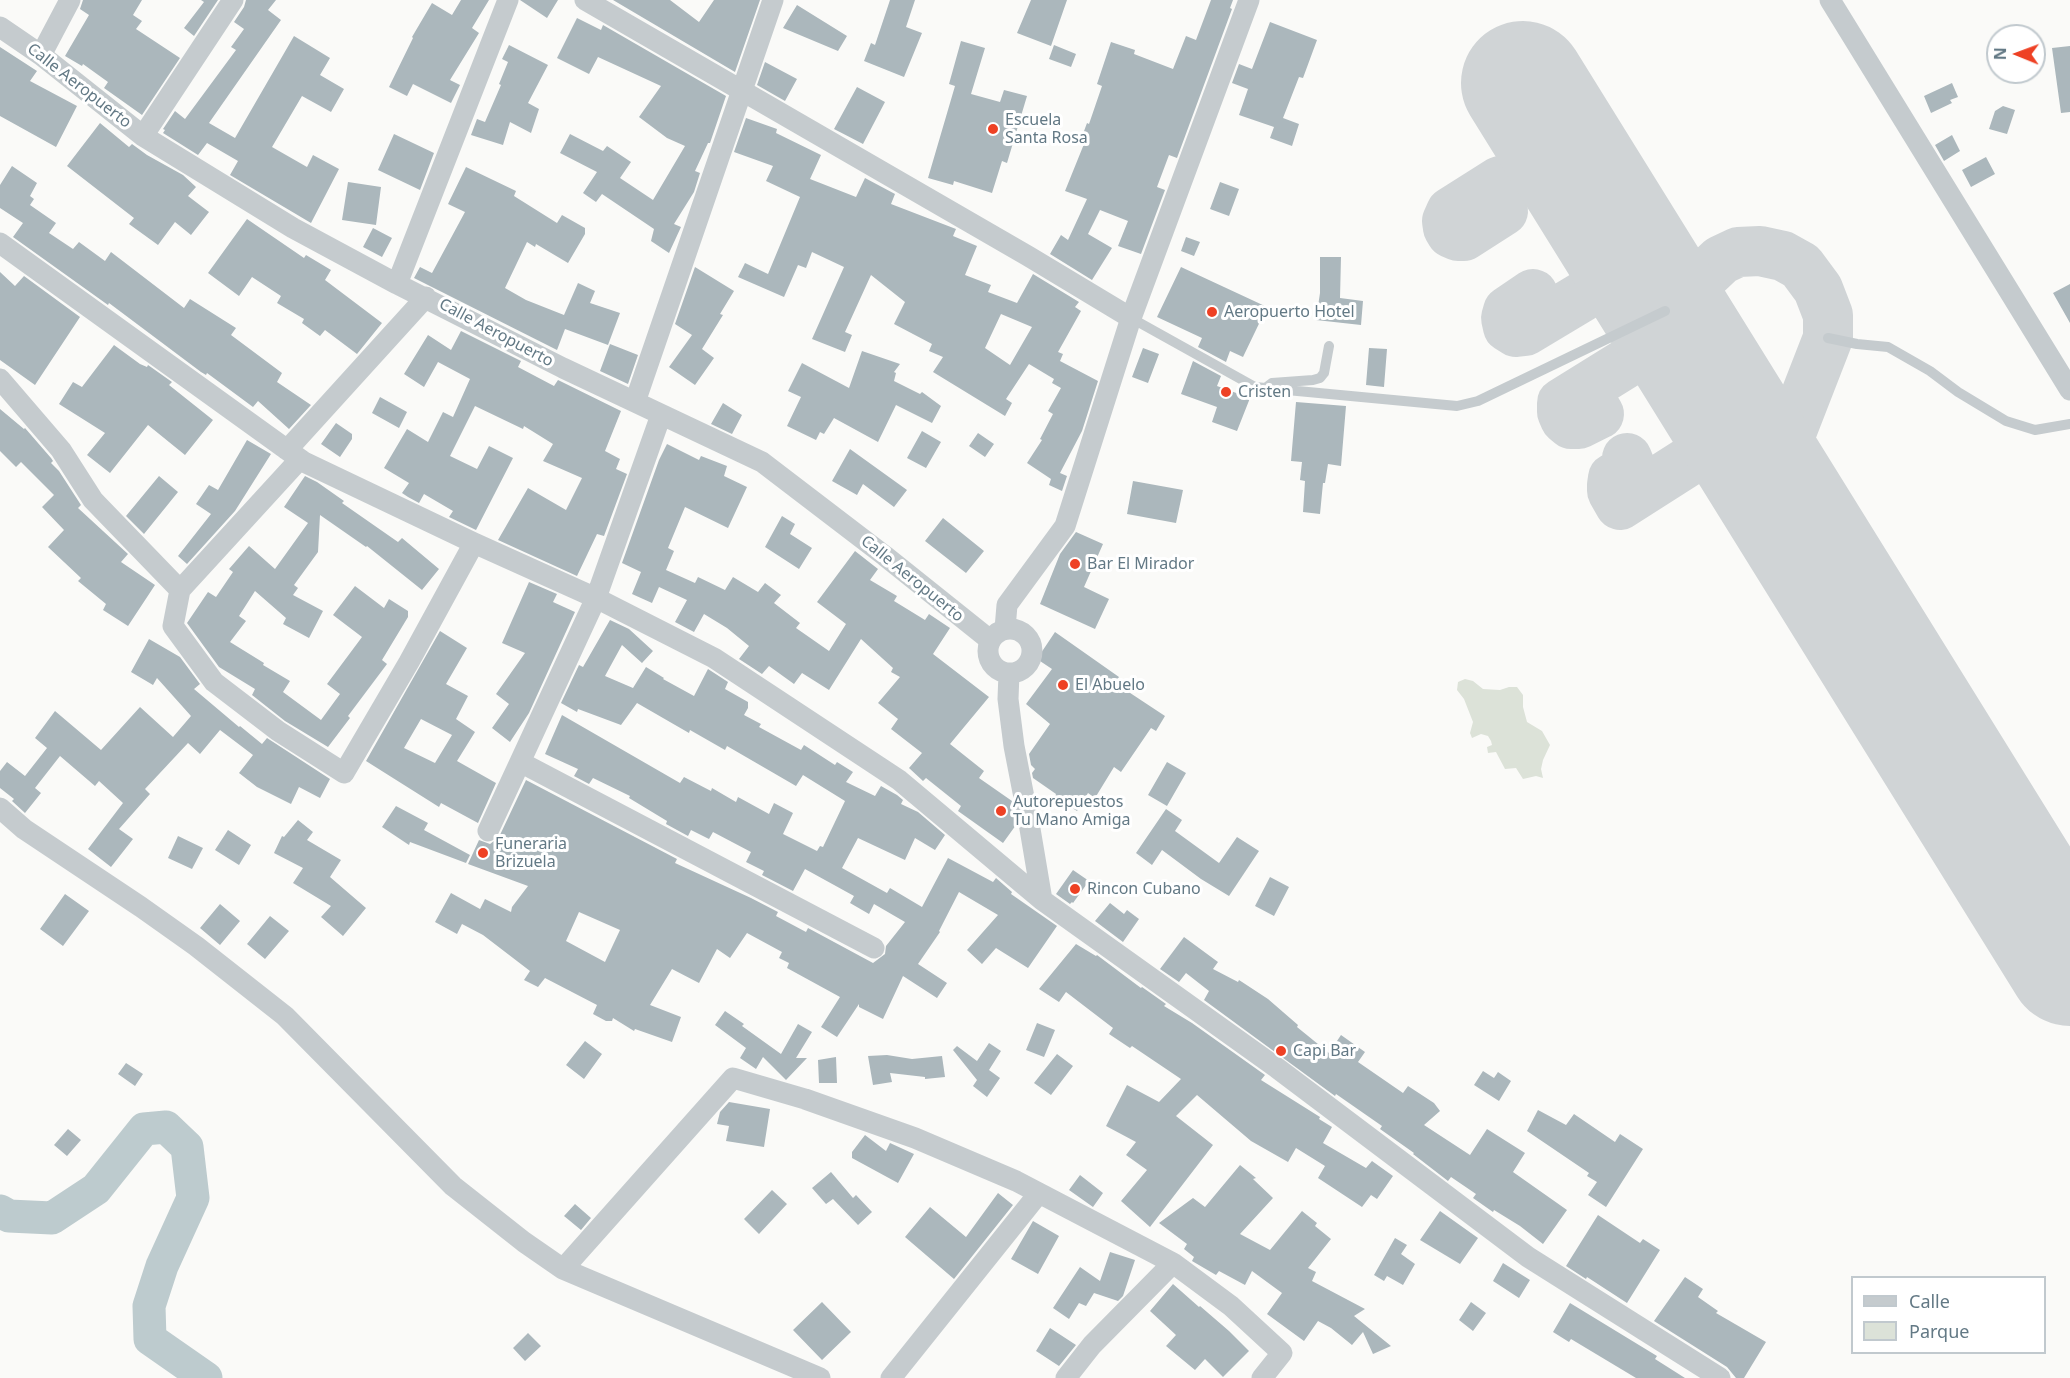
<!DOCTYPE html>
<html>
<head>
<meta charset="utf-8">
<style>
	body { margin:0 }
	#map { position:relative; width:2070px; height:1378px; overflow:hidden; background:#fafaf8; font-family:"Noto Sans",sans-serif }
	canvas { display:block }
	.legend { position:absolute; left:1851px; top:1276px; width:195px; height:78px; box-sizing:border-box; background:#fff; border:2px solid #c1c9ce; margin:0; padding:8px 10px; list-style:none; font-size:18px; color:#637985 }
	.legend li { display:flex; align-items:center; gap:12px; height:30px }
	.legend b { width:30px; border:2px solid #c1c9ce }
	.north { position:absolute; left:1986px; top:24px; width:60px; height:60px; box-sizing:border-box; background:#fff; border:2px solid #c1c9ce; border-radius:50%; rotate:271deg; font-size:16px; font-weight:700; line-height:24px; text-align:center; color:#637985 }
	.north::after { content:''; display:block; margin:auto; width:21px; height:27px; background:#ee4124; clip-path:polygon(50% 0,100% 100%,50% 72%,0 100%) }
</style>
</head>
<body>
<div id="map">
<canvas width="2070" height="1378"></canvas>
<ul class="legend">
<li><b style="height:8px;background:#c5cbce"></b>Calle</li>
<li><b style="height:16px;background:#dce2d8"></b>Parque</li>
</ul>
<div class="north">N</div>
</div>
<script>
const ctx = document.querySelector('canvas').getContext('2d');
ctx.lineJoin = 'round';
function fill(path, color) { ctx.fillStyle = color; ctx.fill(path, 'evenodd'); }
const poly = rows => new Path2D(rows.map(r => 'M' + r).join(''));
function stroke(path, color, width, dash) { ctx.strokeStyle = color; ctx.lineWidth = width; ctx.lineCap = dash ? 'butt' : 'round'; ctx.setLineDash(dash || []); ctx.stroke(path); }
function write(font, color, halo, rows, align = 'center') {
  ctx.font = font + ' "Noto Sans",sans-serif'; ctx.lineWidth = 6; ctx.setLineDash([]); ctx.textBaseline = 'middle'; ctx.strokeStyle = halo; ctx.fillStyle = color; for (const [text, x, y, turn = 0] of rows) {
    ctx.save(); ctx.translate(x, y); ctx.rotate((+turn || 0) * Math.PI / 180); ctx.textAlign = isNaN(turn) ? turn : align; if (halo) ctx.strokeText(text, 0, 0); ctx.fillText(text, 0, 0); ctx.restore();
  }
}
fill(poly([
	[1465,679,1473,681,1483,689,1500,690,1509,687,1517,687,1523,695,1523,707,1527,722,1542,731,1550,745,1543,760,1541,769,1543,778,1536,776,1523,779,1516,768,1505,769,1496,752,1488,753,1487,747,1492,745,1491,741,1488,736,1481,734,1472,738,1470,733,1473,722,1464,699,1457,690,1458,682]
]), '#dce2d8');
stroke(poly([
	[0,1211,9,1216,52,1218,96,1189,144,1129,166,1127,187,1147,193,1198,162,1266,149,1306,150,1339,206,1378]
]), '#bdcbce', 33);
stroke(poly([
	[1497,200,1503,211,1464,236,1458,236,1451,233,1448,228,1447,221,1451,212,1500,181,1518,176,1546,177,1566,183,1583,193,1611,225],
	[1533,294,1508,311,1506,318,1508,327,1516,332,1525,331,1600,286,1615,282,1637,287,1657,299],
	[1703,373,1687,331,1686,311,1692,295,1704,276,1721,260,1738,252,1760,251,1783,256,1801,266,1818,289,1828,315,1828,338,1786,446,1781,464,1780,498],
	[1593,404,1599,414,1579,424,1571,424,1565,419,1562,412,1562,403,1649,349,1664,347,1679,350,1693,357],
	[1627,458,1631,468,1613,478,1612,485,1612,491,1620,505,1711,447,1723,445,1737,446,1745,450,1760,464]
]), '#d0d4d6', 50);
stroke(poly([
	[1523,83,2070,964]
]), '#d0d4d6', 124);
fill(poly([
	[83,0,142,0,133,15,142,21,136,29,180,58,142,115,104,88,108,82,83,64,82,66,65,56,89,15,80,9],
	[201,0,218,0,194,36,184,28,204,2],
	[246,0,276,0,268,10,281,20,209,123,235,138,294,36,330,58,320,75,344,89,331,112,302,96,272,147,307,167,313,155,339,169,311,223,230,175,238,161,207,143,198,155,163,133,165,130,163,129,175,111,185,119,236,50,231,47,244,29,234,22,244,7],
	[461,0,489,0,472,28,479,33,450,80,460,85,451,103,413,84,407,96,389,87,413,38,412,37,432,3,452,15],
	[520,0,558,0,547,18],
	[613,0,670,0,699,22,714,0,760,0,735,72],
	[890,0,915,0,906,27,922,33,904,77,864,61,871,43,875,45],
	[1031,0,1067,0,1051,46,1017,33],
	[1211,0,1233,0,1230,8,1232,9,1177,158,1169,155,1157,187,1165,190,1141,254,1118,246,1128,221,1100,210,1088,234,1112,248,1092,280,1050,254,1061,235,1068,240,1087,199,1065,191,1084,144,1080,142,1087,123,1089,124,1102,86,1097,84,1111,42,1135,50,1134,54,1173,69,1186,36,1196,40],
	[797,5,847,36,838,51,783,28],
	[577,18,601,30,603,25,726,96,710,143,708,143,695,171,700,173,694,192,674,224,681,227,669,253,651,241,654,229,602,194,596,202,583,193,597,172,560,153,570,134,603,151,607,146,631,162,620,178,653,200,685,146,667,138,639,117,661,86,598,57,589,74,557,58],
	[1270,22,1317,40,1303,78,1299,77,1283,118,1299,124,1292,146,1270,138,1274,127,1239,115,1248,89,1232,83,1239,64,1252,69],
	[961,41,985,48,971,94,1000,102,1004,90,1027,96,1007,163,1002,161,992,193,954,181,953,185,928,178,955,86,949,84],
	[509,45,548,65,528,103,539,109,531,133,510,122,503,145,471,135,477,119,485,122,501,85,499,84,508,62,502,59],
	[1054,45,1076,54,1071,67,1049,59],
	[2070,46,2070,112,2061,113,2052,48],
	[0,47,37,71,30,81,77,106,56,147,0,116],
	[765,62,797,79,785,101,757,85],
	[1952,83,1958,97,1950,100,1952,103,1931,113,1924,96],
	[857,87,885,102,863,144,834,129],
	[2003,106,2015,110,2007,134,1989,129,1995,111],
	[746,118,777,129,776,133,821,155,810,179,856,197,865,178,895,194,891,204,956,229,953,236,977,246,965,275,991,285,988,292,1017,303,1033,274,1079,302,1075,307,1081,311,1058,352,1063,354,1060,361,1098,381,1082,431,1060,473,1067,476,1062,491,1049,485,1051,479,1027,463,1042,440,1040,439,1053,414,1048,411,1061,388,1052,383,1054,379,1029,364,1006,399,1012,403,1005,416,933,372,943,357,929,351,932,344,894,324,905,302,871,275,845,332,852,335,845,352,812,339,844,267,812,252,806,268,798,265,784,297,738,277,745,263,768,274,800,197,766,181,773,166,734,152],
	[1001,314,1032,327,1010,365,985,348],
	[100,123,129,147,132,144,147,155,183,175,196,187,188,196,209,212,191,235,175,222,158,245,129,224,134,218,67,166],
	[394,134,434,153,420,190,378,170],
	[1952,135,1960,151,1944,161,1935,145],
	[1986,157,1995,174,1971,187,1962,170],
	[12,166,37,183,30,196,34,199,30,205,56,223,49,233,73,249,79,242,105,261,111,252,184,308,190,299,236,328,231,335,282,373,277,382,311,405,289,429,258,401,253,407,207,373,206,375,201,372,109,303,108,305,13,237,23,223,0,208,0,185],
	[466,167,516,191,514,196,557,223,562,215,585,228,585,234,568,263,536,244,535,247,527,242,505,288,526,300,564,315,578,283,595,291,590,303,620,313,608,345,565,329,557,350,414,278,420,267,432,273,465,212,448,204],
	[348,182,381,187,376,225,342,220],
	[1220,182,1239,189,1229,216,1210,209],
	[247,219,304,258,306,255,331,270,325,280,382,323,357,354,325,330,320,336,302,323,304,319,277,303,281,296,252,277,239,296,208,273],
	[373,228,392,238,382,257,363,247],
	[1186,237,1200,242,1194,256,1181,251],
	[1320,257,1341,257,1340,298,1363,301,1361,325,1316,320,1320,293],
	[695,267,734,291,720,314,723,315,702,349,714,358,695,385,669,367,692,335,675,324],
	[1181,267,1267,307,1243,357,1230,351,1226,362,1198,347,1202,338,1157,317],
	[0,272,15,286,24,276,80,317,35,385,0,360],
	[2070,284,2070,323,2053,293],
	[461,331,521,361,518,367,554,386,558,380,621,411,605,451,620,459,616,469,627,474,604,536,597,534,577,576,498,540,528,488,566,510,582,478,543,461,553,444,524,426,523,429,475,406,450,456,477,469,489,446,513,458,476,530,449,517,453,511,424,494,419,503,408,497,402,493,409,483,384,468,407,429,428,442,443,412,453,417,470,379,438,362,424,387,404,374,428,335,451,350],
	[610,344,638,355,628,384,600,371],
	[114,345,140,364,147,367,148,365,172,382,169,385,213,420,185,455,148,425,110,473,87,455,105,433,59,404,73,382,82,387],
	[1143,348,1159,354,1148,383,1132,377],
	[1369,348,1387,349,1384,387,1366,385],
	[862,351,900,364,894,372,896,373,894,381,920,394,922,392,941,406,932,423,896,405,878,442,834,418,824,434,820,432,816,440,787,426,801,397,788,391,802,363,849,388],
	[1193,361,1221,376,1217,386,1250,398,1237,431,1212,422,1217,407,1181,394],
	[380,397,407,412,399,428,372,413],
	[1296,402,1346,406,1341,466,1328,464,1325,483,1323,483,1320,514,1303,512,1305,481,1300,480,1302,462,1291,461],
	[723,403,742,415,732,434,711,424],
	[0,409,24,429,25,428,51,458,53,461,51,463,59,471,81,505,78,508,128,554,121,562,155,585,128,626,103,610,106,604,78,581,81,578,48,547,64,530,42,507,54,495,21,462,16,467,0,451],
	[336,423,352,434,352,439,340,457,321,444],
	[922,431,941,442,926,468,907,458],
	[978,433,994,444,985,457,969,446],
	[247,440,271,454,235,511,187,564,178,556,211,514,196,504,209,485,218,490],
	[667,444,699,460,701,456,727,466,724,476,747,487,728,528,685,507,668,548,674,551,666,570,695,583,698,577,725,590,733,577,758,592,765,583,781,595,774,603,800,623,796,628,829,651,846,624,817,602,855,551,878,569,870,580,897,596,894,601,925,620,929,614,950,628,933,654,989,697,950,744,984,771,979,778,1012,801,1016,825,1003,843,958,811,961,806,926,778,923,781,909,768,922,753,891,729,898,719,878,703,900,677,891,672,893,668,861,639,829,690,802,673,794,684,769,666,762,674,739,659,749,646,727,628,704,614,694,632,675,622,687,600,659,587,652,603,632,594,641,572,622,563,659,460],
	[850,449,907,490,894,507,863,484,857,495,832,481],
	[159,476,178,492,144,534,126,516],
	[305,476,317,482,344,501,342,503,398,542,402,538,439,569,422,590,367,546,366,547,320,515,318,552,294,585,298,588,293,595,323,611,309,638,283,624,286,618,255,591,239,616,246,621,230,642,264,663,263,665,290,681,283,692,321,720,340,694,327,684,362,637,333,615,355,586,384,608,389,599,408,611,408,617,382,660,387,664,348,716,350,718,328,747,285,721,252,695,255,689,219,667,187,623,208,592,216,597,233,572,229,569,249,546,275,569,308,523,284,507],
	[1133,481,1183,490,1176,523,1127,514],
	[782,516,795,524,790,534,812,548,799,569,765,547],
	[943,518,984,551,966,573,925,541],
	[1076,532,1103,544,1084,587,1109,599,1095,629,1040,604,1060,554],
	[529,582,557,594,553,602,575,612,529,713,510,742,492,728,509,704,496,694,525,653,502,643],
	[610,620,629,629,653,651,642,663,622,645,605,676,633,688,646,667,664,678,663,679,694,696,708,669,728,682,725,689,748,702,748,708,744,715,761,724,759,727,801,750,804,745,835,765,837,762,853,772,846,782,875,796,881,786,897,795,903,800,901,804,918,812,945,835,935,850,915,838,905,860,858,838,842,868,887,893,890,888,922,907,948,858,993,882,996,878,1012,892,1011,894,1057,926,1028,968,996,948,982,964,967,950,998,915,959,892,939,931,940,932,918,964,947,983,937,998,903,976,883,1019,859,1007,859,1004,837,1037,821,1027,840,997,787,968,789,963,779,958,782,952,747,933,730,958,717,949,699,983,672,969,650,1005,681,1017,672,1042,635,1029,634,1031,613,1018,612,1021,606,1021,593,1014,597,1005,545,978,538,987,524,980,530,971,483,935,462,924,457,934,435,922,451,893,480,909,485,899,511,912,512,907,528,886,468,864,479,840,490,844,499,837,526,780,677,859,675,863,751,898,778,912,776,916,806,932,808,928,873,963,885,954,886,946,905,922,874,904,869,914,850,903,854,896,805,869,793,891,762,875,764,871,746,862,751,852,713,832,709,839,691,830,688,836,666,824,667,821,629,798,630,796,593,778,589,784,574,776,578,769,545,754,562,715,680,783,684,777,711,791,712,788,736,802,738,797,769,814,774,803,793,813,783,834,817,851,820,846,823,847,845,801,803,775,796,786,727,746,725,750,690,730,689,733,637,703,621,725,578,709,577,712,561,703,579,665,583,667],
	[579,912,620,930,605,962,566,941],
	[440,631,467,648,446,684,468,696,456,719,475,732,457,761,496,783,478,823,441,803,439,807,366,761],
	[421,719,452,735,435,763,404,748],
	[1055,632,1119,677,1115,683,1165,716,1156,731,1151,728,1121,772,1114,767,1095,798,1088,793,1077,811,1055,797,1056,794,1033,778,1032,773,1035,769,1031,765,1029,754,1050,724,1026,704,1052,669,1037,659],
	[149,639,180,657,200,684,194,689,239,727,240,726,262,744,267,738,330,779,320,798,299,787,291,804,257,787,239,773,253,755,220,730,200,754,188,743,145,789,150,794,119,829,133,839,111,867,88,849,123,803,99,781,95,786,60,756,35,788,41,793,25,813,12,801,14,799,0,788,0,771,7,762,25,776,47,748,35,738,55,711,101,750,140,707,173,737,191,716,157,678,153,685,131,672],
	[1167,762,1186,773,1167,806,1148,795],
	[396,806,428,823,424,830,470,855,466,863,410,842,409,845,382,827],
	[1166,809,1182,820,1175,831,1219,863,1237,837,1259,851,1229,896,1201,879,1162,850,1152,865,1136,853],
	[298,820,313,832,307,840,341,860,330,877,366,908,343,936,321,917,331,906,293,883,303,868,274,853,282,836,284,837],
	[228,830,251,845,239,865,215,850],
	[178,836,203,848,192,869,168,858],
	[1073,870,1089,881,1073,903,1072,902,1070,904,1056,894],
	[1270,877,1289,887,1274,916,1255,906],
	[65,894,89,911,63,946,40,929],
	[1110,903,1124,914,1127,910,1139,919,1123,942,1095,921],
	[220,904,240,921,220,945,200,928],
	[270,916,289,931,265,959,247,944],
	[1184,937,1218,962,1213,969,1238,982,1239,980,1268,999,1298,1025,1297,1027,1329,1053,1341,1035,1365,1052,1358,1062,1403,1093,1408,1086,1434,1103,1440,1111,1424,1125,1470,1155,1487,1129,1525,1153,1513,1172,1567,1210,1543,1244,1520,1226,1494,1210,1493,1212,1473,1198,1476,1194,1451,1177,1448,1181,1413,1154,1414,1153,1380,1129,1382,1126,1336,1094,1335,1096,1204,1000,1209,991,1186,973,1179,982,1160,969],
	[1076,944,1096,956,1097,955,1141,988,1142,987,1166,1004,1164,1006,1192,1023,1265,1075,1261,1080,1320,1117,1319,1119,1332,1127,1323,1143,1366,1168,1372,1161,1393,1176,1377,1199,1371,1195,1362,1207,1318,1178,1325,1166,1296,1148,1288,1162,1251,1141,1197,1095,1176,1116,1213,1145,1150,1227,1121,1201,1147,1170,1126,1155,1136,1142,1106,1126,1127,1085,1159,1102,1181,1079,1132,1046,1130,1048,1109,1034,1113,1028,1066,992,1059,1002,1039,989],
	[725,1011,744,1024,742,1026,781,1054,798,1024,812,1032,796,1058,807,1058,786,1080,763,1057,756,1069,740,1058,746,1048,715,1025],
	[1037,1023,1055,1030,1044,1057,1026,1050],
	[585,1041,602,1054,584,1079,566,1065],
	[989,1043,1001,1051,989,1070,1000,1078,987,1097,973,1086,977,1080,953,1050,957,1046,977,1061],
	[1057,1054,1073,1066,1051,1095,1034,1083],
	[887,1055,912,1059,942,1056,945,1077,925,1079,925,1077,890,1073,892,1082,873,1085,868,1056],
	[836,1057,837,1083,819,1083,818,1060],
	[126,1063,143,1074,135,1086,118,1074],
	[1483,1071,1494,1078,1498,1072,1511,1081,1499,1101,1474,1085],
	[729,1102,770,1109,764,1147,726,1141,729,1126,717,1124,720,1112],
	[1538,1110,1566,1125,1574,1114,1615,1142,1620,1134,1643,1149,1606,1207,1588,1195,1597,1182,1587,1176,1589,1173,1527,1131],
	[68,1129,81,1140,67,1156,54,1145],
	[865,1135,886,1151,890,1143,914,1154,898,1183,852,1158,852,1152],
	[1240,1165,1256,1178,1253,1179,1273,1198,1240,1234,1270,1250,1302,1211,1317,1223,1315,1226,1331,1239,1308,1268,1316,1272,1312,1281,1365,1309,1354,1316,1391,1346,1373,1354,1363,1332,1352,1345,1331,1328,1318,1321,1304,1341,1267,1314,1282,1293,1252,1271,1245,1285,1219,1271,1216,1275,1192,1261,1194,1257,1184,1249,1187,1244,1159,1223,1193,1198,1205,1207],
	[831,1172,853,1198,856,1195,872,1212,858,1225,833,1199,826,1204,812,1188],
	[1080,1175,1103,1193,1093,1207,1069,1190],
	[772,1190,787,1204,759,1234,744,1219],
	[998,1193,1013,1205,954,1279,905,1237,930,1207,966,1237],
	[575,1204,591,1218,581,1230,564,1216],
	[1440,1211,1478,1238,1460,1264,1420,1240],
	[1598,1215,1640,1243,1643,1239,1660,1250,1627,1303,1587,1277,1586,1279,1566,1266],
	[1033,1221,1059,1236,1038,1274,1011,1259],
	[1395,1238,1407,1245,1401,1254,1415,1264,1403,1285,1387,1276,1384,1281,1374,1275],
	[1110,1252,1135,1260,1123,1296,1118,1301,1094,1293,1086,1306,1079,1303,1069,1319,1053,1308,1080,1267,1100,1281],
	[1503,1263,1530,1280,1519,1298,1493,1281],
	[1685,1277,1703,1289,1698,1297,1718,1311,1716,1313,1766,1342,1744,1378,1736,1378,1727,1367,1654,1321],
	[1173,1284,1199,1307,1200,1306,1229,1331,1249,1351,1223,1377,1205,1359,1195,1370,1166,1346,1176,1335,1150,1311],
	[822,1302,851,1332,822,1360,793,1330],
	[1471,1302,1486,1313,1473,1331,1459,1320],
	[1570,1303,1657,1356,1655,1359,1685,1378,1636,1378,1571,1339,1569,1342,1553,1332],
	[1050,1328,1076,1345,1059,1366,1036,1351],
	[528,1333,541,1346,525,1361,513,1348]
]), '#abb7bc');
stroke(poly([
	[1131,318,1255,387,1457,406,1478,401,1665,311],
	[1828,338,1857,344,1888,347,1930,371,1958,392,2006,421,2035,430,2070,424],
	[1268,386,1272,383,1313,380,1320,378,1324,373,1329,346]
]), '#c5cbce', 10);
stroke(poly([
	[585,0,1028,256,1131,318],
	[1830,0,2070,390],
	[0,27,41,55,143,136,293,228,397,284,563,368,762,462,885,556,990,640],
	[41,55,70,0],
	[143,136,233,0],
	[0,243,304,462,474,543,596,598,714,658,899,780,1042,900,1277,1068,1528,1257,1720,1378],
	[397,284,508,0],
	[0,379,61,450,93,500,180,590],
	[635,402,773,0],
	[661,415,596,598,520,762,874,948],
	[287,450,426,297],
	[300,459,180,590,173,626,214,682,278,731,344,773,409,662,474,543],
	[1005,629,1007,605,1065,526,1131,318,1249,0],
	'988 651a22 22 0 1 1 44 0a22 22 0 1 1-44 0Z',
	[1009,673,1008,699,1014,746,1029,823,1042,900],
	[0,808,24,829,141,907,196,946,285,1016,453,1186,524,1242,563,1269,820,1378],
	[488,831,520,762],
	[563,1269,733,1078,805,1099,915,1138,1016,1181,1173,1263,1231,1306,1282,1353,1262,1378],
	[891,1378,1039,1193],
	[1066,1378,1092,1345,1173,1263]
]), '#c5cbce', 21);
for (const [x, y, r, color] of [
	[993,129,6,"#ee4124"],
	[1212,312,6,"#ee4124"],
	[1226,392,6,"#ee4124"],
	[1075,564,6,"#ee4124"],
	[1063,685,6,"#ee4124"],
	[1001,811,6,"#ee4124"],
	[483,853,6,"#ee4124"],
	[1075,889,6,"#ee4124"],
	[1281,1051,6,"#ee4124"]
]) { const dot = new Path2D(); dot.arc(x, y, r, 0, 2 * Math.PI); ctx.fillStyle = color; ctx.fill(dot); stroke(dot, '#fff', 2); }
write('16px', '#637985', '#fff', [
	["Calle Aeropuerto",79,86,38],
	["Calle Aeropuerto",496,333,28],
	["Calle Aeropuerto",912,579,39]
]);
write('16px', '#637985', '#fff', [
	["Escuela",1005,120],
	["Santa Rosa",1005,138],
	["Aeropuerto Hotel",1224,312],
	["Cristen",1238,392],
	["Bar El Mirador",1087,564],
	["El Abuelo",1075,685],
	["Autorepuestos",1013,802],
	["Tu Mano Amiga",1013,820],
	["Funeraria",495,844],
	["Brizuela",495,862],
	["Rincon Cubano",1087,889],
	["Capi Bar",1293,1051]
], 'left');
</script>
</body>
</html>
